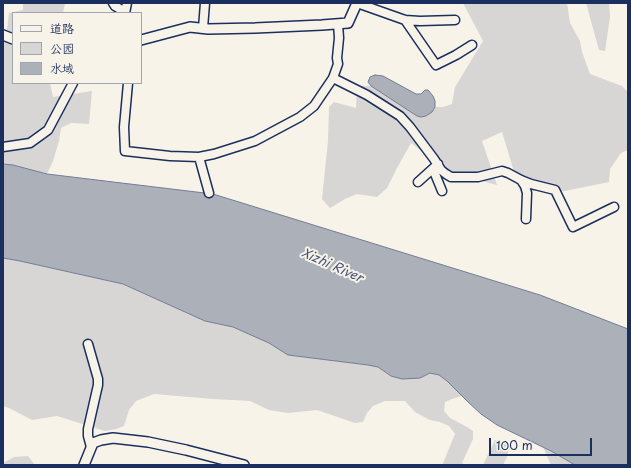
<!DOCTYPE html>
<html>
<head>
<meta charset="utf-8">
<style>
	body { margin:0 }
	#map { position:relative; width:631px; height:468px; overflow:hidden; background:#f7f3e8; font-family:"Playpen Sans","LXGW WenKai TC",sans-serif }
	canvas { display:block }
	.frame { position:absolute; inset:0; border:4px solid #1b2f5e; pointer-events:none }
	.legend { position:absolute; left:12px; top:12px; width:130px; height:72px; box-sizing:border-box; background:#f7f3e8; border:1px solid #9fa5b1; margin:0; padding:5px 7px; list-style:none; font-size:12px; color:#1b2f5e }
	.legend li { display:flex; align-items:center; gap:8px; height:20px }
	.legend b { width:20px; border:1px solid #9fa5b1 }
	.scale { position:absolute; left:489px; top:438px; width:103px; height:18px; box-sizing:border-box; border:2px solid #1b2f5e; border-top:0; padding-left:5px; font-size:12px; line-height:14px; white-space:nowrap; color:#1b2f5e; -webkit-text-stroke:3px #f7f3e8; paint-order:stroke }
</style>
</head>
<body>
<div id="map">
<canvas width="631" height="468"></canvas>
<div class="frame"></div>
<ul class="legend">
<li><b style="height:5px;background:#f7f3e8"></b>道路</li>
<li><b style="height:11px;background:#d7d6d4"></b>公园</li>
<li><b style="height:11px;background:#acb0b9"></b>水域</li>
</ul>
<div class="scale">100 m</div>
</div>
<script>
const ctx = document.querySelector('canvas').getContext('2d');
ctx.lineJoin = 'round';
function fill(path, color) { ctx.fillStyle = color; ctx.fill(path, 'evenodd'); }
const poly = rows => new Path2D(rows.map(r => 'M' + r).join(''));
function stroke(path, color, width, dash) { ctx.strokeStyle = color; ctx.lineWidth = width; ctx.lineCap = dash ? 'butt' : 'round'; ctx.setLineDash(dash || []); ctx.stroke(path); }
function write(font, color, halo, rows, align = 'center') {
  ctx.font = font + ' "Playpen Sans",sans-serif'; ctx.lineWidth = 4; ctx.setLineDash([]); ctx.textBaseline = 'middle'; ctx.strokeStyle = halo; ctx.fillStyle = color; for (const [text, x, y, turn = 0] of rows) {
    ctx.save(); ctx.translate(x, y); ctx.rotate((+turn || 0) * Math.PI / 180); ctx.textAlign = isNaN(turn) ? turn : align; if (halo) ctx.strokeText(text, 0, 0); ctx.fillText(text, 0, 0); ctx.restore();
  }
}
fill(poly([
	[23,3,65,3,63,13,13,13,13,83,50,83,53,97,92,91,89,124,71,123,61,128,59,141,53,161,47,174,13,165,3,164,3,29,7,30,9,13,23,10],
	[463,3,567,3,570,23,580,41,582,52,590,74,622,86,628,92,628,150,621,153,610,169,609,182,565,191,520,191,502,132,482,141,497,185,449,172,411,143,397,168,387,188,377,197,357,194,345,199,330,208,322,199,328,141,329,107,334,102,356,108,357,86,371,86,417,116,421,117,426,116,432,112,435,107,443,107,452,104,455,87,483,41],
	[586,3,609,3,610,17,605,51,599,50],
	[3,258,20,261,123,284,205,321,233,327,269,343,288,355,368,365,378,367,391,376,420,378,430,373,439,375,447,381,462,396,452,399,445,402,444,411,450,418,467,427,473,431,473,439,462,463,465,465,443,465,443,463,455,434,449,426,440,422,430,420,415,412,405,401,385,401,373,406,367,413,363,422,355,423,317,410,288,413,269,410,250,401,213,399,154,394,136,401,129,410,124,426,116,429,105,431,57,416,32,420,9,408,3,406],
	[495,440,505,441,509,447,507,457,503,465,483,465],
	[543,447,551,451,575,465,552,465,550,463],
	[28,456,35,465,3,465,3,463,14,457]
]), '#d7d6d4');
const water = poly([
	[375,75,383,76,416,94,421,94,425,90,428,90,433,96,435,101,435,107,432,112,426,116,421,117,417,116,371,86,368,82,370,77,375,75],
	[3,164,13,165,47,174,213,194,540,295,628,329,628,465,575,465,551,451,497,425,481,414,468,402,447,381,439,375,430,373,420,378,402,379,391,376,378,367,368,365,288,355,269,343,233,327,205,321,123,284,20,261,3,258,3,164]
]);
fill(water, '#acb0b9');
stroke(water, '#727c95', 1);
const minor = poly([
	[113,3,115,6,125,12],
	[357,3,405,20,420,21,455,20],
	[125,13,127,3],
	[405,20,436,65,456,55,472,45],
	[203,28,205,3],
	[333,78,367,95,400,116,410,127,434,159,441,170,446,174,451,177,478,177,502,171,508,173,521,180,531,184,555,190,573,227,614,207],
	[128,83,124,127,125,151,170,156,199,157,214,154,255,141,300,117,314,106,333,78,338,64,337,58,339,38,338,24],
	[3,147,30,143,48,130,73,83],
	[199,157,209,193],
	[433,169,442,191],
	[521,180,525,186,527,193,526,219],
	[418,182,438,164],
	[88,344,98,379,98,385,88,429,88,436,91,447]
]);
const tertiary = poly([
	[3,35,13,39],
	[141,40,190,27,208,29,255,28,322,25,348,23,357,3],
	[84,465,93,443,101,440,113,438,148,442,186,450,244,465]
]);
stroke(minor, '#1b2f5e', 11);
stroke(tertiary, '#1b2f5e', 12);
stroke(minor, '#f7f3e8', 8);
stroke(tertiary, '#f7f3e8', 9);
write('italic 13px', '#465679', '#f7f3e8', [
	["Xizhi River",332,266,24]
]);
</script>
</body>
</html>
